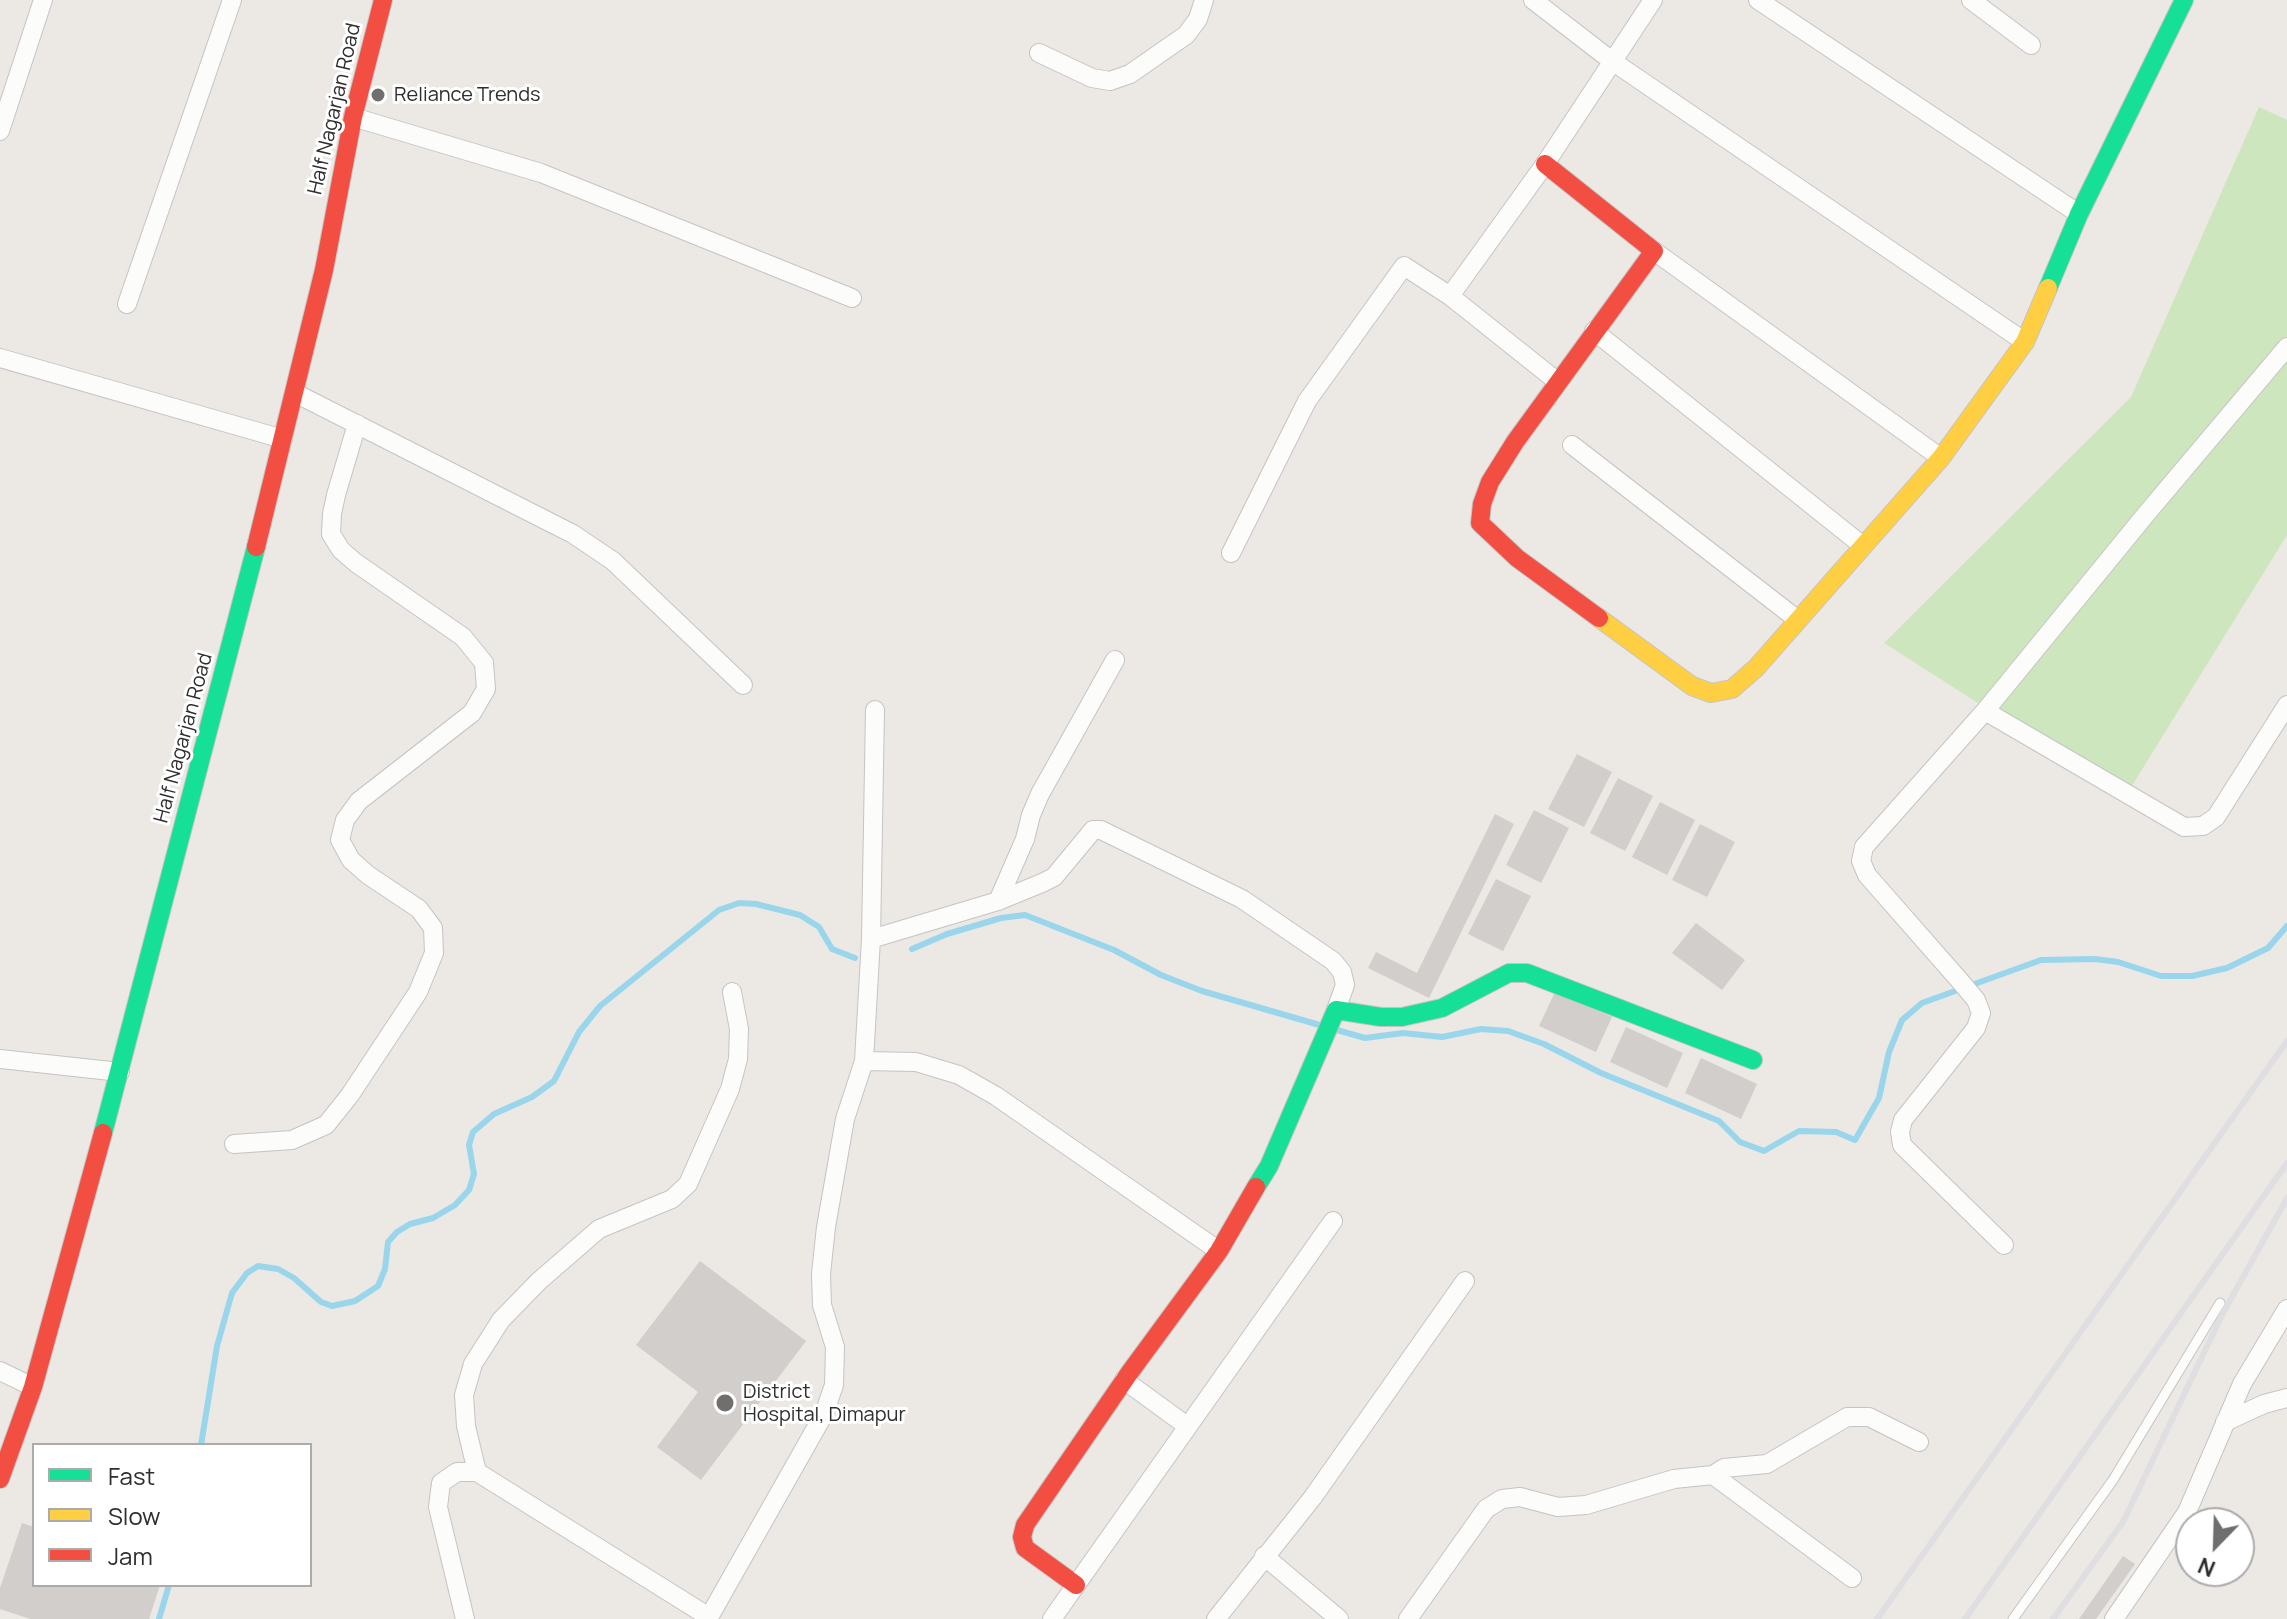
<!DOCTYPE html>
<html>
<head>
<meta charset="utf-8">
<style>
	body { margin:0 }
	#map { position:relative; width:2287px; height:1619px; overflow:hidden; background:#ece8e4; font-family:Manrope,sans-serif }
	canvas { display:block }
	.legend { position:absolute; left:32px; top:1443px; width:280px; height:144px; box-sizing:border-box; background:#fff; border:2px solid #ababab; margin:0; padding:10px 14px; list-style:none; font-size:24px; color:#2e2e2e }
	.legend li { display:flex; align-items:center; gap:16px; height:40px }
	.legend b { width:40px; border:2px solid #ababab }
	.north { position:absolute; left:2175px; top:1507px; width:80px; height:80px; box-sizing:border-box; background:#fff; border:2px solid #ababab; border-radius:50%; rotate:203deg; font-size:22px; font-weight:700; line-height:32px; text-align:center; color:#2e2e2e }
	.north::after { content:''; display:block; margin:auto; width:28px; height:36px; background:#706f6e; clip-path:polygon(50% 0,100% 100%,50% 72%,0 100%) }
</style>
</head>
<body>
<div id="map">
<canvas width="2287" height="1619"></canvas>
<ul class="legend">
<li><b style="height:10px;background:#16e098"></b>Fast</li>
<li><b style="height:10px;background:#ffcf43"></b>Slow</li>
<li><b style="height:10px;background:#f24e42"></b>Jam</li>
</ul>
<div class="north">N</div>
</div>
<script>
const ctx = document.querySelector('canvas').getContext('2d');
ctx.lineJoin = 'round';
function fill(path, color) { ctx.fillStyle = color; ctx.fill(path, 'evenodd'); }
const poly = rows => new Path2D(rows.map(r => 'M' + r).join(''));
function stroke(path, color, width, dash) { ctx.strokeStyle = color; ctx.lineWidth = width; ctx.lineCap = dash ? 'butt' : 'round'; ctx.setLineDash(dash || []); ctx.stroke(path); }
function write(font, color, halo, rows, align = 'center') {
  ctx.font = font + ' Manrope,sans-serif'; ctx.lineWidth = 6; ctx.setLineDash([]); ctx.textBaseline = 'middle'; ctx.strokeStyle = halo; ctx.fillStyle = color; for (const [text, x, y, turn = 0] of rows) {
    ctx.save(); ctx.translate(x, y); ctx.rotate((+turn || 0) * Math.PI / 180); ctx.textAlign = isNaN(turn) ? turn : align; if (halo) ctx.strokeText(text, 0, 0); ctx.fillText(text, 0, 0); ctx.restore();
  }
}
fill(poly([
	[2259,107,2287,120,2287,535,2125,797,1884,643,2131,397]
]), '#cee6be');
stroke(poly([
	[912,949,947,934,1001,918,1025,915,1114,950,1161,975,1202,991,1323,1026],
	[1337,1030,1365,1038,1403,1033,1442,1037,1481,1029,1508,1031,1544,1044,1601,1073,1719,1121,1740,1142,1764,1151,1799,1131,1836,1132,1855,1140,1879,1098,1889,1052,1902,1020,1922,1003,2041,960,2095,959,2118,962,2161,976,2192,976,2227,968,2268,948,2287,926],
	[201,1445,217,1346,232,1293,247,1273,258,1266,278,1269,294,1278,321,1302,332,1306,355,1301,378,1286,385,1269,388,1242,397,1232,410,1224,433,1218,455,1205,469,1190,474,1174,469,1145,473,1132,494,1114,532,1097,554,1081,579,1032,600,1006,719,910,739,903,756,904,800,915,819,927,832,949,855,958],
	[159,1619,169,1585]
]), '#99d6ec', 6);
fill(poly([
	[1577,754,1612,772,1584,827,1548,809],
	[1618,778,1653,796,1625,851,1590,833],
	[1660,802,1695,820,1667,875,1632,857],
	[1534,810,1569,828,1541,883,1506,865],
	[1495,814,1514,824,1429,998,1368,968,1376,952,1417,973],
	[1700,824,1735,842,1707,897,1672,880],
	[1496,879,1531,896,1503,951,1468,934],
	[1696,923,1745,960,1722,990,1672,953],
	[1555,992,1612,1017,1596,1052,1539,1026],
	[1626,1027,1683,1053,1667,1088,1610,1062],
	[1701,1058,1757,1084,1741,1119,1685,1093],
	[700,1261,806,1341,701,1480,657,1447,698,1392,636,1345],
	[22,1523,34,1527,34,1585,160,1585,149,1619,30,1619,0,1609,0,1588],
	[2123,1556,2135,1564,2096,1619,2079,1619]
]), '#d1cecb');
const lane = poly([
	[2013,1619,2113,1480,2220,1303]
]);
const street = poly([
	[1533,0,1612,61,2025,342],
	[1758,0,2079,214],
	[1971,0,2031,45],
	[1039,53,1092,78,1110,81,1130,74,1186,35,1198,19,1204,0],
	[353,117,541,173,852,298],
	[0,131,43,0],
	[1654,251,1941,458],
	[1450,296,1545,164,1653,0],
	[127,304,232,0],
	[1594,331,1863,546],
	[0,358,283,439],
	[295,393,573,534,613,561,743,685],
	[1572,445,1798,620],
	[1231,553,1307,401,1404,266,1450,296,1558,382],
	[1985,711,2184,827,2203,826,2216,817,2287,705],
	[998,901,1025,839,1031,815,1040,794,1115,660],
	[871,939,998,901,1042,883,1054,877,1093,830,1101,830,1242,899,1333,961,1342,972,1345,985,1336,1010],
	[0,1059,120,1072],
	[864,1061,916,1062,959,1075,996,1096,1219,1251],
	[234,1144,292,1140,326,1125,350,1095,418,992,434,953,433,928,419,909,368,875,351,860,340,840,345,820,359,801,472,713,486,689,484,663,463,637,356,563,341,550,331,534,332,514,336,495,357,424],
	[2004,1245,1902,1145,1900,1132,1903,1120,1976,1028,1981,1013,1976,1000,1960,981,1867,875,1861,861,1864,847,1985,711,2147,513,2287,347],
	[0,1371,33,1387],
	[1124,1380,1187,1426],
	[2225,1422,2264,1404,2287,1398],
	[477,1472,466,1426,464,1395,473,1364,501,1320,539,1281,599,1229,672,1199,688,1184,730,1089,738,1059,739,1029,732,992],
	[1713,1475,1852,1578],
	[1264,1556,1339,1619],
	[465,1619,438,1507,441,1483,457,1472,477,1472,709,1617],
	[708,1619,824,1414,834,1385,835,1347,822,1305,821,1274,826,1227,845,1119,864,1061,871,939,875,710],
	[1052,1619,1333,1221],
	[1216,1619,1313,1497,1465,1281],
	[1408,1619,1486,1509,1502,1499,1520,1497,1558,1507,1586,1505,1674,1479,1713,1475,1724,1468,1767,1464,1847,1417,1869,1417,1919,1442],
	[2114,1619,2187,1512,2242,1384,2287,1309]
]);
const fast = poly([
	[2048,288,2079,214,2184,0],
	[103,1133,256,547],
	[1256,1187,1269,1166,1336,1010,1381,1017,1402,1017,1442,1008,1509,973,1527,973,1753,1060]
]);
const slow = poly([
	[1599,618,1692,686,1711,693,1732,689,1756,668,1941,458,2025,342,2048,288]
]);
const jam = poly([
	[1545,164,1654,251,1515,442,1490,482,1482,504,1480,523,1517,558,1599,618],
	[256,547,324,270,353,117,383,0],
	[0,1479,33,1387,103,1133],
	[1076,1585,1025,1548,1022,1537,1025,1525,1130,1372,1219,1251,1256,1187]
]);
stroke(lane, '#c5c4c5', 11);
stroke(street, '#c5c4c5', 20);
stroke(fast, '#c5c4c5', 20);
stroke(slow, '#c5c4c5', 20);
stroke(jam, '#c5c4c5', 20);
stroke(lane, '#fcfcfb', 9);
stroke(street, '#fcfcfb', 18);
stroke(fast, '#16e098', 18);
stroke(slow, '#ffcf43', 18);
stroke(jam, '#f24e42', 18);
stroke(poly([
	[1877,1619,2287,1041],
	[1965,1619,2287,1163],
	[2053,1619,2123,1522,2223,1313,2287,1198]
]), '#dfdfe1', 6);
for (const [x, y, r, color] of [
	[378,95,8,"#706f6e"],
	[725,1403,10,"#706f6e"]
]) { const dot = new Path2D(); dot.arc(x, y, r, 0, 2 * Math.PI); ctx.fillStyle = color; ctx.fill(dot); stroke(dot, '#fff', 3); }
write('20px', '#2e2e2e', '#fff', [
	["Reliance Trends",394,95],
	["District",743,1392],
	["Hospital, Dimapur",743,1415]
], 'left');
write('20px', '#2e2e2e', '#fff', [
	["Half Nagarjan Road",335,109,-77],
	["Half Nagarjan Road",184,738,-75]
]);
</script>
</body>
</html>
